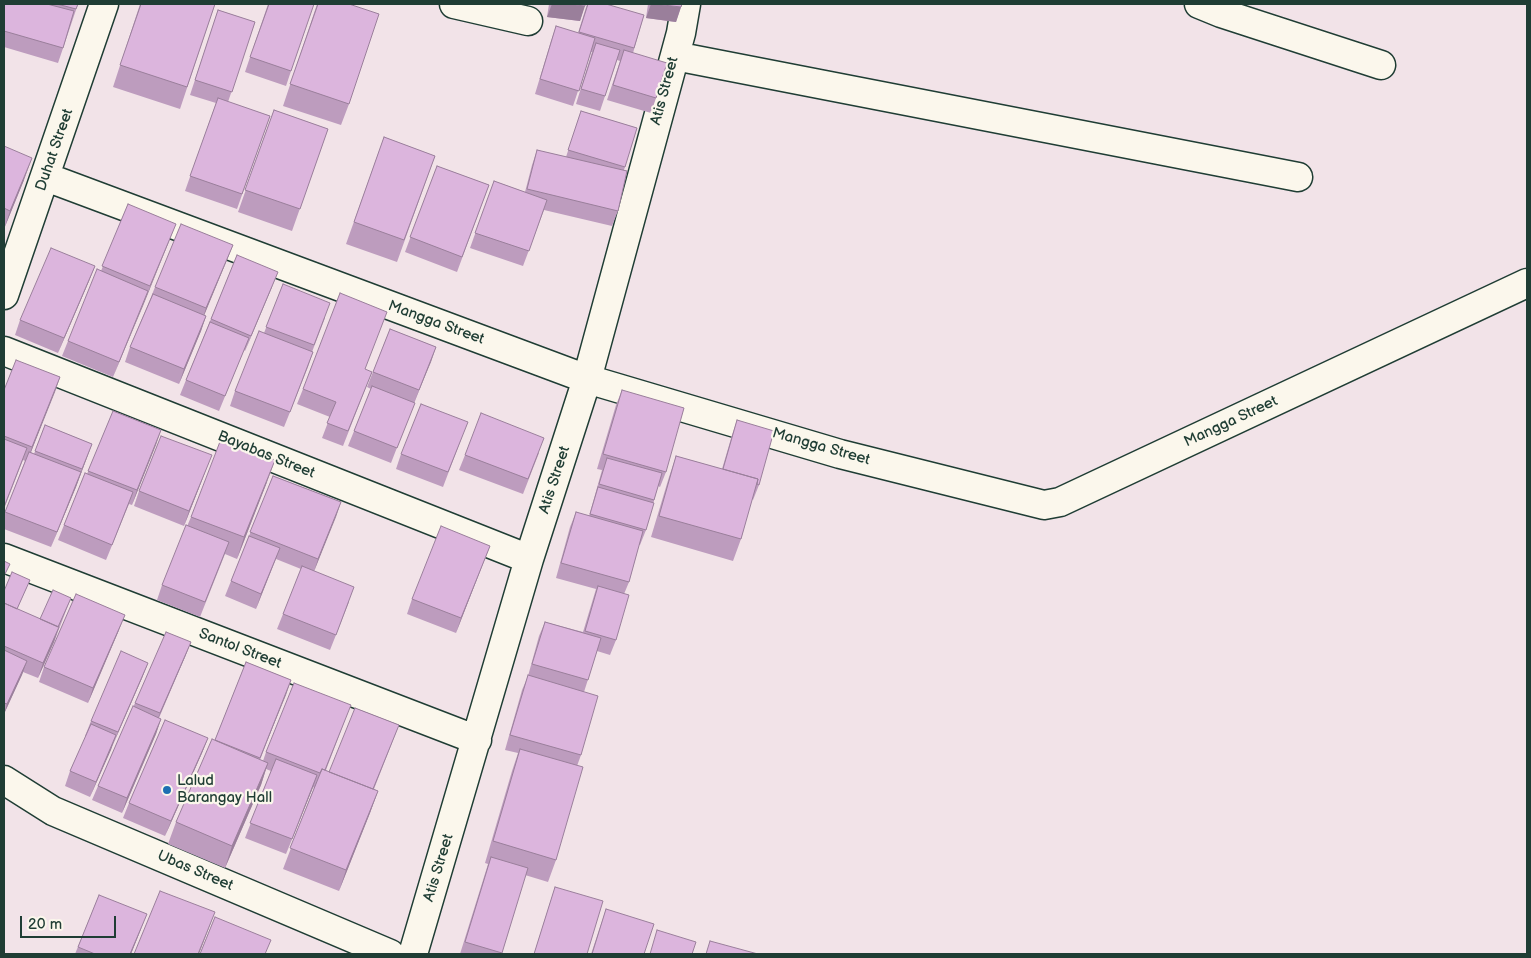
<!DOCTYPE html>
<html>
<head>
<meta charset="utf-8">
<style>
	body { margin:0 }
	#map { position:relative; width:1531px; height:958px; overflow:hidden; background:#f2e3e8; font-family:"Balsamiq Sans",sans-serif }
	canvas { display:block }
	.frame { position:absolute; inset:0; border:5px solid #1f3d34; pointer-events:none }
	.scale { position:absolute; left:20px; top:916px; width:96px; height:22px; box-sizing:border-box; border:2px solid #1f3d34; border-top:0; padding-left:6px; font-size:15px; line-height:18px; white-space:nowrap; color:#1f3d34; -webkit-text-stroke:4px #fbf7ec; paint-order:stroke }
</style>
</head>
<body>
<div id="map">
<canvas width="1531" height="958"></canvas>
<div class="frame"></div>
<div class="scale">20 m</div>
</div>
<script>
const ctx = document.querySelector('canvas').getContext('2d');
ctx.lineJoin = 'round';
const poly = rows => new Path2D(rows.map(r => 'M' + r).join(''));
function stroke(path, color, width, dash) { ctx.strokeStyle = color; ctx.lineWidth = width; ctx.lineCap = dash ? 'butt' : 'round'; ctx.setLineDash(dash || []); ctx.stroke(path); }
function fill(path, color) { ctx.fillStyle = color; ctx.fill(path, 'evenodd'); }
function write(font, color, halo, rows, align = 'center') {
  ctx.font = font + ' "Balsamiq Sans",sans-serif'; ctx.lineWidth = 4.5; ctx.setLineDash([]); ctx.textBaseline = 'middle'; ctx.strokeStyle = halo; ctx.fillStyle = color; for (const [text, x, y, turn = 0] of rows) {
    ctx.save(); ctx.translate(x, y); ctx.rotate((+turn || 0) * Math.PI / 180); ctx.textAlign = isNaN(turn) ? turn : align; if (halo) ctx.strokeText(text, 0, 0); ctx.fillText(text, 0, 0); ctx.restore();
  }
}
const street = poly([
	[454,4,528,21],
	[1199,4,1221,13,1381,65],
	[675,56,1298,177],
	[46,177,587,379,840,454,1044,505,1060,502,1527,283],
	[4,295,104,4],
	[4,351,529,559],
	[4,558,477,740],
	[413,954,529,559,587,379,681,33,686,4]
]);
const secondary = poly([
	[4,780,53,811,390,954]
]);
stroke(street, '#1f3d34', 31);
stroke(secondary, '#1f3d34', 31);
stroke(street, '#fbf7ec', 28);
stroke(secondary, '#fbf7ec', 28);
fill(poly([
	[4,4,78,4,58,63,4,47],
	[140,4,215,4,180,109,113,87],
	[268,4,291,71,286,86,245,72],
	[317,4,349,104,341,125,283,106],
	[549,4,585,4,580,21,547,17],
	[587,4,644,15,633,53,656,98,651,113,607,100,620,61,617,60,600,111,576,104,592,52,591,52,573,106,535,94,551,41,556,26,578,33],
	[648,4,682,4,676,22,646,18],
	[218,10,255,22,228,102,270,116,237,209,185,191,216,103,190,95],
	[274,110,328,129,292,231,238,212],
	[581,111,637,128,624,170,618,211,612,226,544,210,523,266,470,248,494,181,525,192,532,165,537,150,566,157],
	[384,137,435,156,397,262,346,244],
	[4,146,24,180,4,229],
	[437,166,489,185,457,272,405,252],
	[128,204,170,239,113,377,62,356,68,341,101,271],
	[233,245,204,315,206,316,201,331,179,384,125,362,130,347,149,302,155,287],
	[237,255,272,287,245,351,244,350,219,411,180,395,186,380],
	[95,266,89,281,58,353,15,335,20,320],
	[283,284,325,318,312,352,313,352,308,367,284,427,230,406,235,391,264,333],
	[390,329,436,347,391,463,348,446,371,389,367,387],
	[365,370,372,372,343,446,322,438,330,417,297,404,303,389],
	[60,377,31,452,34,454,45,425,92,444,76,487,51,547,4,529,4,516,25,461,23,460,4,509,4,390],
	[622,390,666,472,660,487,658,486,646,530,640,545,639,545,629,582,624,594,616,640,610,655,597,651,584,692,581,755,577,766,556,860,548,882,525,875,501,954,460,954,488,864,485,863,512,771,518,753,505,750,522,690,528,676,539,636,545,622,583,632,596,589,556,578,570,527,576,512,589,516,602,470,597,469,616,405],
	[113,411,161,430,132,505,129,504,106,560,58,540,64,525,87,474],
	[737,420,759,485,753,500,752,499,741,539,733,561,651,537,669,477,676,456,722,469,732,435],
	[462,437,443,487,396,469,401,454],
	[539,453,523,494,459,470,465,455],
	[206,470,184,526,134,506,139,491],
	[273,476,341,502,314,571,349,602,330,650,277,629,301,569,276,559,256,609,225,596],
	[267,482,237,559,225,554,200,617,157,600,162,585,191,517],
	[490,546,456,633,407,614,412,599],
	[27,587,17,609,40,619,71,598,54,642,38,678,23,672,4,714,4,591],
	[119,630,88,703,39,682,44,667],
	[191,642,185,657,159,718,161,719,156,734,122,813,92,800,98,786,135,703],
	[246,662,291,680,260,760,263,761,266,752,345,720,326,770,329,772,399,725,374,789,378,791,370,813,339,891,283,869,314,788,313,787,286,854,245,838,271,771,266,769,261,785,225,868,168,844,176,822,215,740],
	[148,663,142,678,90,797,65,786,70,771,86,736,85,736,91,721],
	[208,738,202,753,165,836,123,818,129,803],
	[555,887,587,954,534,954],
	[99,895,141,929,131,954,75,954],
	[606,909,644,954,591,954]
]), '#bd9cbe');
fill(poly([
	[552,4,566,4,585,6,580,21,547,17],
	[651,4,681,7,676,22,646,18],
	[32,158,24,180,4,229,10,211],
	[176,224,143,306,113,377,119,362],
	[233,245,227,260,201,323,206,308],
	[95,266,89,281,58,353,64,338],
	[278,272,272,287,245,351,251,336],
	[206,316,201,331,179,384,184,369],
	[436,347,431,362,413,405,419,390],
	[60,377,55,392,27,462,32,447],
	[161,430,156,445,132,505,137,490],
	[92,444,76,487,51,547,57,532],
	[212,455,206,470,184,526,189,511],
	[275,460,267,482,237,559,244,537],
	[341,502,336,517,313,574,318,559],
	[490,546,484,561,456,633,461,618],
	[280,548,274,563,256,609,261,594],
	[125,615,119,630,88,703,93,688],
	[59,627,54,642,38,678,43,663],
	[191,642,185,657,154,728,160,713],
	[27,661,22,675,4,714,7,704],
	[148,663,142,678,112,747,118,732],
	[291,680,286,695,254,773,260,758],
	[161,719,156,734,122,813,127,798],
	[116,735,111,750,90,797,96,782],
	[208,738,202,753,165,836,171,821],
	[268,763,261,785,225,868,232,846],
	[317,775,312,790,286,854,292,839],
	[378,791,370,813,339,891,346,870],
	[215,912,199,954,198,954],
	[147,914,131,954,130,954]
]), '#9a7f9b');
const building = poly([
	[4,4,47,4,74,11,63,48,4,31,4,4],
	[57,4,78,4,76,9,57,4],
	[141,4,215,4,187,87,120,65,141,4],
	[269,4,314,4,291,71,250,57,269,4],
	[318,4,349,4,379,14,349,104,290,84,318,4],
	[566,4,585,4,585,6,566,4],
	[588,4,606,4,644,15,634,48,579,32,588,4],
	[654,4,682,4,681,7,654,4],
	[218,10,255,22,232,92,195,80,218,10],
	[556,26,595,38,579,91,540,79,556,26],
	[596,43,620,50,605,96,581,89,596,43],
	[624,50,667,63,656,98,613,85,624,50],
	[218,98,270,116,242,194,190,176,218,98],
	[274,110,328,129,300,209,245,190,274,110],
	[581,111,637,128,625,167,568,150,581,111],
	[384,137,435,156,404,240,354,222,384,137],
	[4,146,32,158,10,211,4,208,4,146],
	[537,150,627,171,618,211,527,189,537,150],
	[437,166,489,185,462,257,410,237,437,166],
	[494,181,547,200,529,251,475,233,494,181],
	[128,204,176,224,150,286,102,266,128,204],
	[181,224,233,245,206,308,155,287,181,224],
	[51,248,95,266,64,338,20,320,51,248],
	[237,255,278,272,251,336,211,319,237,255],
	[97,269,148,291,119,362,68,341,97,269],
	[283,284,330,303,314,345,266,327,283,284],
	[340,293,387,312,365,369,372,372,348,431,327,423,336,402,303,389,340,293],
	[153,294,206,316,184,369,130,347,153,294],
	[210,322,249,338,225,396,186,380,210,322],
	[390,329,436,347,419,390,373,372,390,329],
	[259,331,313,352,290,412,235,391,259,331],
	[16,360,60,377,32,447,4,436,4,390,16,360],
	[372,386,415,403,397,448,354,431,372,386],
	[622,390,684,408,666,472,603,454,622,390],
	[421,404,468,422,448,472,401,454,421,404],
	[113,411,161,430,137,490,88,471,113,411],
	[481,413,544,438,528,479,465,455,481,413],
	[737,420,774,431,759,485,757,484,758,479,723,469,737,420],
	[45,425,92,444,82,469,35,451,45,425],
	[161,436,212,455,189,511,139,491,161,436],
	[4,439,27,448,4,507,4,439],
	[221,439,275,460,244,537,191,517,221,439],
	[29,452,81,472,57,532,5,512,29,452],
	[676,456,758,479,741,539,659,516,676,456],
	[607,458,662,473,654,500,599,484,607,458],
	[85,473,133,492,112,545,64,525,85,473],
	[273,476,341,502,318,559,250,532,273,476],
	[598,487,654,503,646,530,590,514,598,487],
	[576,512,643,531,629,582,561,563,576,512],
	[186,525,229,542,205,602,162,585,186,525],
	[441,526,490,546,461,618,412,599,441,526],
	[249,536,280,548,261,594,231,581,249,536],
	[4,561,10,564,4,576,4,561],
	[302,566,354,587,336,635,283,614,302,566],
	[12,572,30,580,17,609,4,603,4,591,12,572],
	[598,586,629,595,616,640,585,631,598,586],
	[53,590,71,598,58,627,40,619,53,590],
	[76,594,125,615,93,688,44,667,76,594],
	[4,603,59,627,43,663,4,646,4,603],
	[545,622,601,638,588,680,532,664,545,622],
	[166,632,191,642,160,713,135,703,166,632],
	[4,650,27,661,7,704,4,703,4,650],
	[121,651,148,663,118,732,91,721,121,651],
	[246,662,291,680,260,758,215,740,246,662],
	[528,675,598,696,581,755,510,735,528,675],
	[294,683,351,705,325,770,322,769,320,773,266,752,294,683],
	[133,706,161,719,127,798,98,786,133,706],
	[355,708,399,725,373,789,329,772,355,708],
	[165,720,208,738,171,821,129,803,165,720],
	[91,724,116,735,96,782,70,771,91,724],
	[212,739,268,763,232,846,176,822,212,739],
	[520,749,583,767,556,860,493,841,520,749],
	[276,759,317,775,292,839,250,823,276,759],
	[322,769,378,791,346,870,290,848,322,769],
	[491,857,528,868,502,953,465,942,491,857],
	[555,887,603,901,587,954,534,954,555,887],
	[160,891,215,912,198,954,134,954,160,891],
	[99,895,147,914,130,954,95,954,78,947,99,895],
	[606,909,654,924,644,954,592,954,606,909],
	[215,917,271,940,265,954,200,954,215,917],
	[657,930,696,942,692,954,650,954,657,930],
	[710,941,758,954,706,954,710,941]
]);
fill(building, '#dcb5dd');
stroke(building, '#9a7f9b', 1);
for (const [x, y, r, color] of [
	[167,790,5,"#1f6fb2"]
]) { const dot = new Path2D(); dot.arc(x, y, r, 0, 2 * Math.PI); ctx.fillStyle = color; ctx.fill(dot); stroke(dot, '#fbf7ec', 2); }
write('15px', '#1f3d34', '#fbf7ec', [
	["Atis Street",665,91,-75],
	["Duhat Street",55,150,-71],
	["Mangga Street",436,323,20],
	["Mangga Street",1231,422,-25],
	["Mangga Street",821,447,16],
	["Bayabas Street",266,455,22],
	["Atis Street",555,480,-72],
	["Santol Street",240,649,21],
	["Atis Street",439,868,-73],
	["Ubas Street",195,871,23]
]);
write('15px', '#1f3d34', '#fbf7ec', [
	["Lalud",177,781],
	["Barangay Hall",177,798]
], 'left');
</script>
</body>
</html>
